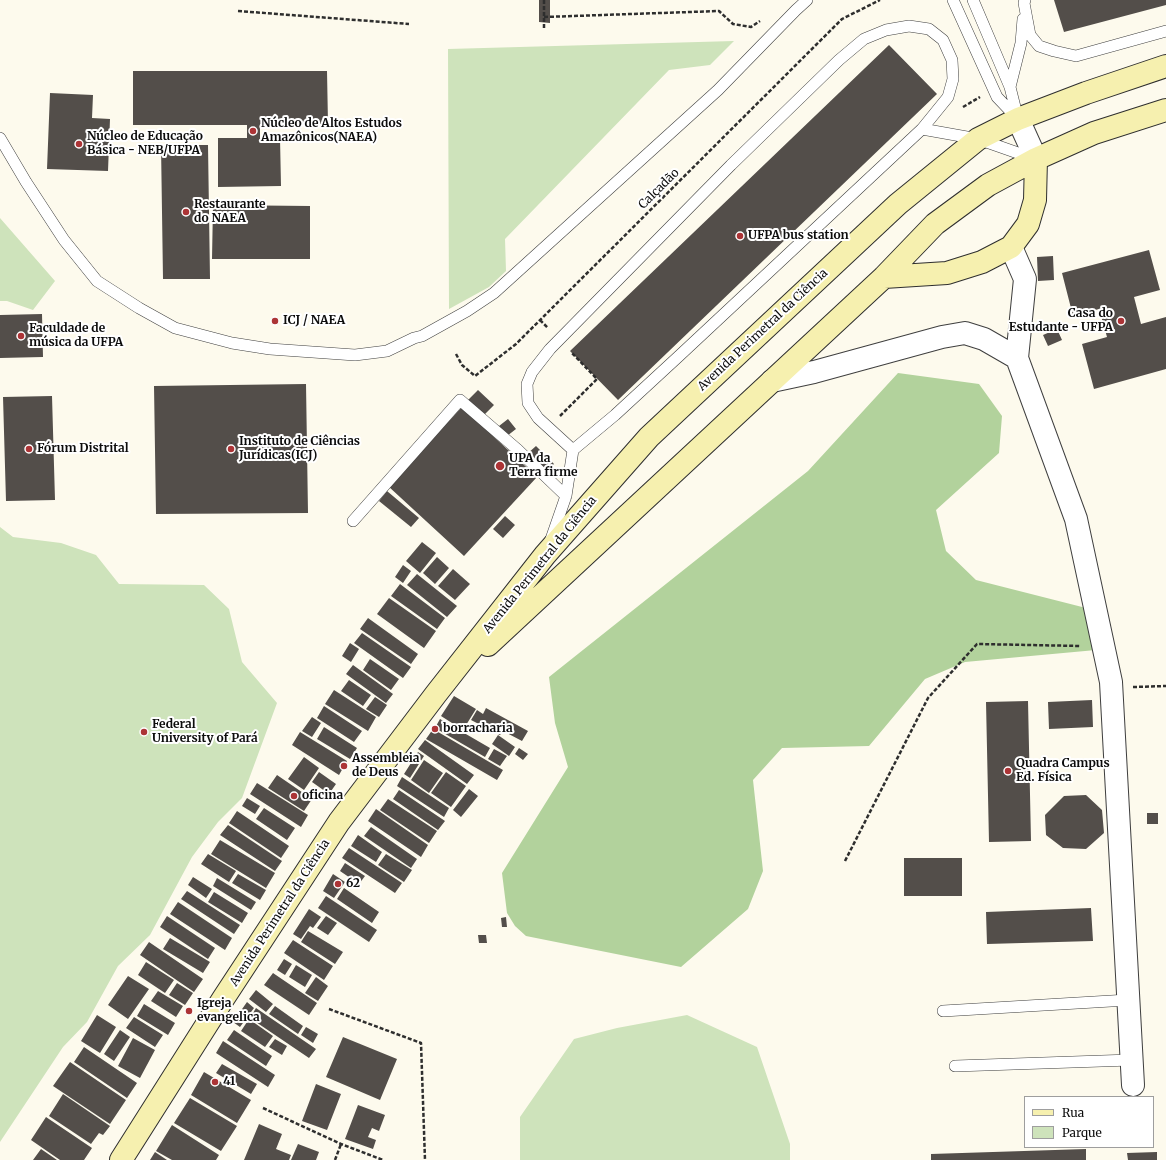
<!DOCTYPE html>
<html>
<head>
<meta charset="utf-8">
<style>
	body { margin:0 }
	#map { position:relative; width:1166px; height:1160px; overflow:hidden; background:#fdfaed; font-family:Merriweather,serif }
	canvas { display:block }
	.legend { position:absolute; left:1024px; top:1096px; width:130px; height:52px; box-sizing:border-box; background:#fff; border:1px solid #9e9e9e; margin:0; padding:5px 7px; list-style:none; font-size:12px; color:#0c0c0c }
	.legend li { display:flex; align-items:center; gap:8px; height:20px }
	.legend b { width:20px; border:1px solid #9e9e9e }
</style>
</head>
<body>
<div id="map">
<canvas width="1166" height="1160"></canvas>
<ul class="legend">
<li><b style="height:5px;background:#f6f0af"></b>Rua</li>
<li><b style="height:11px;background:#cee3bb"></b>Parque</li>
</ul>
</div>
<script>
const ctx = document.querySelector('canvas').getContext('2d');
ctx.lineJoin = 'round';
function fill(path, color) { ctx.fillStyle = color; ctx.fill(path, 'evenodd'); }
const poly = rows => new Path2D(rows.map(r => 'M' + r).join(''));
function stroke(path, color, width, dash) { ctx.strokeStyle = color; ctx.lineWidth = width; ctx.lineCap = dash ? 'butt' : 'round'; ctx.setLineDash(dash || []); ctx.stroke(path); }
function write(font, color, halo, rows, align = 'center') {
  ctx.font = font + ' Merriweather,serif'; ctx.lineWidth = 4; ctx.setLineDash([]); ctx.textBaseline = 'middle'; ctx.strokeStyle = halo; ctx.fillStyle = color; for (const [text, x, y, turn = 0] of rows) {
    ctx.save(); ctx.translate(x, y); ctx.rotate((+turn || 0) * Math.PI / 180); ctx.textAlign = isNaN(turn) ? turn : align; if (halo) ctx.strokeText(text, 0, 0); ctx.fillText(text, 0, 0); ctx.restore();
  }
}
fill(poly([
	[734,41,710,65,669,70,505,239,506,271,489,287,449,309,448,49],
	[0,218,55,281,33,310,7,301,0,301],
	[0,527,13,537,61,543,96,555,119,584,204,585,229,609,242,662,277,703,242,798,218,822,192,857,150,935,118,966,87,1022,63,1047,0,1142],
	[687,1015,757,1047,790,1144,790,1160,520,1160,520,1117,574,1039,617,1028]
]), '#cee3bb');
fill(poly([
	[898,373,979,384,1002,416,999,453,936,510,946,551,976,580,1090,609,1096,650,965,662,925,679,869,746,782,748,753,780,763,871,748,909,681,967,526,936,515,926,507,913,502,873,568,767,555,723,549,677,808,471]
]), '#b2d29c');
fill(poly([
	[539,0,550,0,550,23,539,22],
	[1054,0,1166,0,1166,5,1064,32],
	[889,45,937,94,618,400,570,351],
	[133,71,327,71,328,124,260,124,260,138,280,138,281,186,218,187,218,138,247,138,247,125,133,125],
	[50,93,93,95,92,118,110,119,108,171,47,169],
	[161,145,208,145,210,279,163,279],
	[213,205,310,206,310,259,212,259],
	[1149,250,1160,290,1134,297,1141,324,1166,317,1166,369,1094,389,1082,344,1107,337,1099,309,1073,316,1062,273],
	[1053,256,1054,280,1038,281,1037,257],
	[42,314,43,357,0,358,0,315],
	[1057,329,1062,340,1048,346,1043,335],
	[306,384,308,513,156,514,154,386],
	[478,390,494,405,483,416,467,401],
	[52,396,55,500,6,501,3,397],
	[462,407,537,477,464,556,388,486],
	[508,419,516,429,507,436,499,426],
	[536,446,554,464,545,472,527,454],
	[387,491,419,518,411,527,379,501],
	[505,516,515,525,503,538,493,529],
	[422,542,436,553,420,573,406,561],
	[437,557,449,568,435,584,423,573],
	[403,565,411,571,403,583,395,577],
	[453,569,470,584,455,600,438,586],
	[417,574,457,606,447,617,407,585],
	[400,584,445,618,437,629,391,596],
	[389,598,436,631,424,648,377,614],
	[368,618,418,654,411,664,360,629],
	[362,633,411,667,403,678,354,643],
	[350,643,359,649,351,662,342,656],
	[370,659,399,679,391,690,363,670],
	[353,665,393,694,386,703,346,674],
	[349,680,371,695,363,706,341,691],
	[334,690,376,717,368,731,325,704],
	[454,696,476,709,463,730,441,716],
	[375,697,387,705,379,717,366,709],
	[1092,700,1093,727,1049,729,1048,702],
	[1028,701,1031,841,989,842,986,702],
	[324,706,362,731,354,742,317,718],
	[486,708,528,731,522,741,503,731,500,735,471,720,477,710,483,714],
	[312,717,321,723,312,737,302,731],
	[440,719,490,748,485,757,435,728],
	[324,727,357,748,350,759,317,739],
	[433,729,503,770,497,780,426,739],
	[300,732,347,761,339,775,292,745],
	[498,735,515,747,509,756,492,744],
	[425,740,474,775,467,784,418,749],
	[519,748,528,754,523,760,515,754],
	[494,749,507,756,500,766,488,759],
	[418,752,424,756,410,778,404,774],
	[304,757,319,768,304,790,288,779],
	[424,760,443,773,429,793,411,780],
	[319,772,336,784,329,794,312,782],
	[446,772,466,786,451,807,431,793],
	[277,775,312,799,304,811,268,788],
	[402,777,449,808,444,817,397,786],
	[257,783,308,815,301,827,250,794],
	[469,789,478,796,461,817,453,810],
	[399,790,445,821,438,830,393,799],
	[1086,795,1102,810,1104,833,1086,849,1063,848,1046,835,1045,815,1064,796],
	[247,798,260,806,255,814,242,806],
	[388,799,437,831,429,843,380,810],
	[264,808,295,828,287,840,256,819],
	[376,809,428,845,421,857,368,821],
	[237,811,289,846,281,858,229,823],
	[1147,813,1158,813,1158,824,1147,824],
	[228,825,282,861,275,871,220,835],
	[371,827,417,859,411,868,364,836],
	[358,835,382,852,376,862,351,846],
	[220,840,275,873,266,888,211,854],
	[349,848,402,883,395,893,342,858],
	[208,854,236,871,229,882,201,864],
	[386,854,412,870,404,882,378,865],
	[904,858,962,858,962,896,904,896],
	[345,863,365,876,359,884,340,871],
	[238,874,266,890,260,900,232,883],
	[333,874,345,882,334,898,323,891],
	[193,877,212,889,206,898,188,885],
	[217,878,256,902,251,910,213,886],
	[344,888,379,912,372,923,337,899],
	[187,891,240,925,234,934,181,899],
	[214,892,248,913,242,923,208,902],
	[326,896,377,930,369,942,318,908],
	[178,902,232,938,225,950,170,914],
	[1091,908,1093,941,987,944,986,912],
	[309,909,321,917,313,928,310,926,301,939,293,934],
	[167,916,215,948,208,959,160,927],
	[326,916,337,923,328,935,317,928],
	[506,917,507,927,502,927,501,918],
	[308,931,343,952,335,964,301,942],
	[478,935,486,935,487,943,479,943],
	[170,938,210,962,203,973,163,949],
	[293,940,333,966,324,980,284,953],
	[149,942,203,979,194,992,140,955],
	[284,959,292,964,285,975,277,970],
	[146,962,174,980,165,993,138,975],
	[296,965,312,975,305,987,289,977],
	[273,973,317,1003,309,1015,264,985],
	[128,976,149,989,128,1019,108,1005],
	[316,977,328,986,318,1001,305,993],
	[177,983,193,993,185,1005,169,995],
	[256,990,273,1004,266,1012,249,999],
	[158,991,183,1006,176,1017,151,1001],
	[247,1002,254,1008,240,1027,233,1022],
	[144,1004,175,1023,168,1035,137,1016],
	[275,1006,303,1026,298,1034,269,1014],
	[256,1008,316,1049,309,1058,250,1018],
	[97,1015,116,1027,100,1053,81,1041],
	[134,1017,163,1035,155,1047,126,1028],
	[249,1019,273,1036,265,1047,241,1031],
	[306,1027,318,1034,313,1043,301,1035],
	[120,1030,130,1037,114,1061,104,1054],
	[234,1030,272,1056,266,1066,227,1040],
	[343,1037,397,1059,380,1100,326,1077],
	[133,1038,155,1050,140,1078,118,1066],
	[275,1039,287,1046,282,1055,269,1047],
	[223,1041,275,1075,268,1087,216,1053],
	[84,1047,137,1083,127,1098,74,1062],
	[70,1062,126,1100,110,1124,53,1086],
	[222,1064,257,1084,251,1094,216,1073],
	[204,1072,251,1100,237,1123,191,1095],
	[316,1084,341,1094,327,1130,302,1121],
	[63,1094,110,1126,103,1135,99,1133,91,1144,49,1116],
	[190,1098,237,1126,221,1151,174,1123],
	[358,1105,385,1115,379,1131,372,1128,368,1137,376,1140,373,1149,345,1139],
	[46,1117,92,1148,84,1160,60,1160,31,1140],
	[259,1124,282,1134,276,1149,291,1155,289,1160,244,1160],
	[172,1125,219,1155,216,1160,172,1160,156,1151],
	[298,1144,319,1152,316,1160,291,1160],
	[41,1149,57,1160,33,1160],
	[1086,1149,1086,1160,931,1160,931,1154],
	[155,1152,167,1160,150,1160],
	[1157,1152,1157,1160,1128,1160,1127,1153]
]), '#534e4a');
const service = poly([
	[953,0,997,97,1018,119],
	[973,0,1010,87,1018,119],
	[1025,0,1024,3,1030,35,1039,46,1054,51,1076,56,1166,31],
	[1010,87,1021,43,1023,19],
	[0,138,26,182,64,240,97,281,139,308,175,328,232,343,270,349,355,355,387,351,414,338,422,336,467,311,494,293,718,90,796,10,807,0],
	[573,450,538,418,528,403,527,384,532,372,550,349,731,165,839,60,864,39,886,30,909,26,929,29,943,40,952,60,953,79,948,97,922,129],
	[353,521,460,400,518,450,566,496],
	[550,542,566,496,573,450,615,415,679,356,922,129,978,139,1035,159],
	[943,1011,1128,1000],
	[955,1066,1131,1060]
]);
const minor = poly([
	[1018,119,1036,159],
	[1017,358,1076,519,1111,682,1133,1085],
	[772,381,814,372,942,337,965,333,984,339,1017,358,1025,279,1011,247]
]);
const secondary = poly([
	[884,277,947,273,982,262,1011,247,1028,224,1035,200,1036,159],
	[488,645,884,277,935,224,988,185,1036,159,1094,133,1166,110],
	[121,1160,223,999,339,822,436,694,545,555,649,437,898,204,978,139,1018,119,1086,93,1166,66]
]);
stroke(service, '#3f3f3f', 12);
stroke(minor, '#3f3f3f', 24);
stroke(secondary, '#2e2e2e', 24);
stroke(poly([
	[544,0,544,29],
	[238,11,409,24],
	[544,17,719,11,733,24,751,27,760,21],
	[963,107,980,97],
	[540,320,548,328],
	[456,354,462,365,475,376,516,344,842,19,880,0],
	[560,416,597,379,571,352],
	[1133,687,1166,686],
	[845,861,928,698,977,644,1081,646],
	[329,1009,421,1043,425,1160],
	[263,1108,341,1144,383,1160],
	[335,1160,341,1144]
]), '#2e2e2e', 2.5, [4, 2]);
stroke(service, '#fff', 11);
stroke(minor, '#fff', 22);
stroke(secondary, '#f6f0af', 22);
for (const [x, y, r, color] of [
	[253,131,4,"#ac3436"],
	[79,144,4,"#ac3436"],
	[186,212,4,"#ac3436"],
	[740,236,4,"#ac3436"],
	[275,321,4,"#ac3436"],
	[1121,321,4,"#ac3436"],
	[21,336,4,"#ac3436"],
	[29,449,4,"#ac3436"],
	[231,449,4,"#ac3436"],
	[500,466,5,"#ac3436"],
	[435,729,4,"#ac3436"],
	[144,732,4,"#ac3436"],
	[344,766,4,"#ac3436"],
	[1008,771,4,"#ac3436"],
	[294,796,4,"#ac3436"],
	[338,884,4,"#ac3436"],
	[189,1011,4,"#ac3436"],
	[215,1082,4,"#ac3436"]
]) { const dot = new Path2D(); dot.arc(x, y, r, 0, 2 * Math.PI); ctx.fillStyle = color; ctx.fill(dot); stroke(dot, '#fff', 1.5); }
write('bold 12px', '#0c0c0c', '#fff', [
	["Núcleo de Altos Estudos",261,124],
	["Amazônicos(NAEA)",261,138],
	["Núcleo de Educação",87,137],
	["Básica - NEB/UFPA",87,151],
	["Restaurante",194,205],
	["do NAEA",194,219],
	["UFPA bus station",748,236],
	["Casa do",1113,314,"right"],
	["Estudante - UFPA",1113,328,"right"],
	["ICJ / NAEA",283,321],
	["Faculdade de",29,329],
	["música da UFPA",29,343],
	["Instituto de Ciências",239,442],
	["Jurídicas(ICJ)",239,456],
	["Fórum Distrital",37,449],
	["UPA da",509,459],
	["Terra firme",509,473],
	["Federal",152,725],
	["University of Pará",152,739],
	["borracharia",443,729],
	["Assembleia",352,759],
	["de Deus",352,773],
	["Quadra Campus",1016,764],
	["Ed. Física",1016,778],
	["oficina",302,796],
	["62",346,884],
	["Igreja",197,1004],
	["evangelica",197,1018],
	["41",223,1082]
], 'left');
write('12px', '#0c0c0c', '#fff', [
	["Calçadão",659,189,-45],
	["Avenida Perimetral da Ciência",763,330,-43],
	["Avenida Perimetral da Ciência",540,565,-51],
	["Avenida Perimetral da Ciência",280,913,-57]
]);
</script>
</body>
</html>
